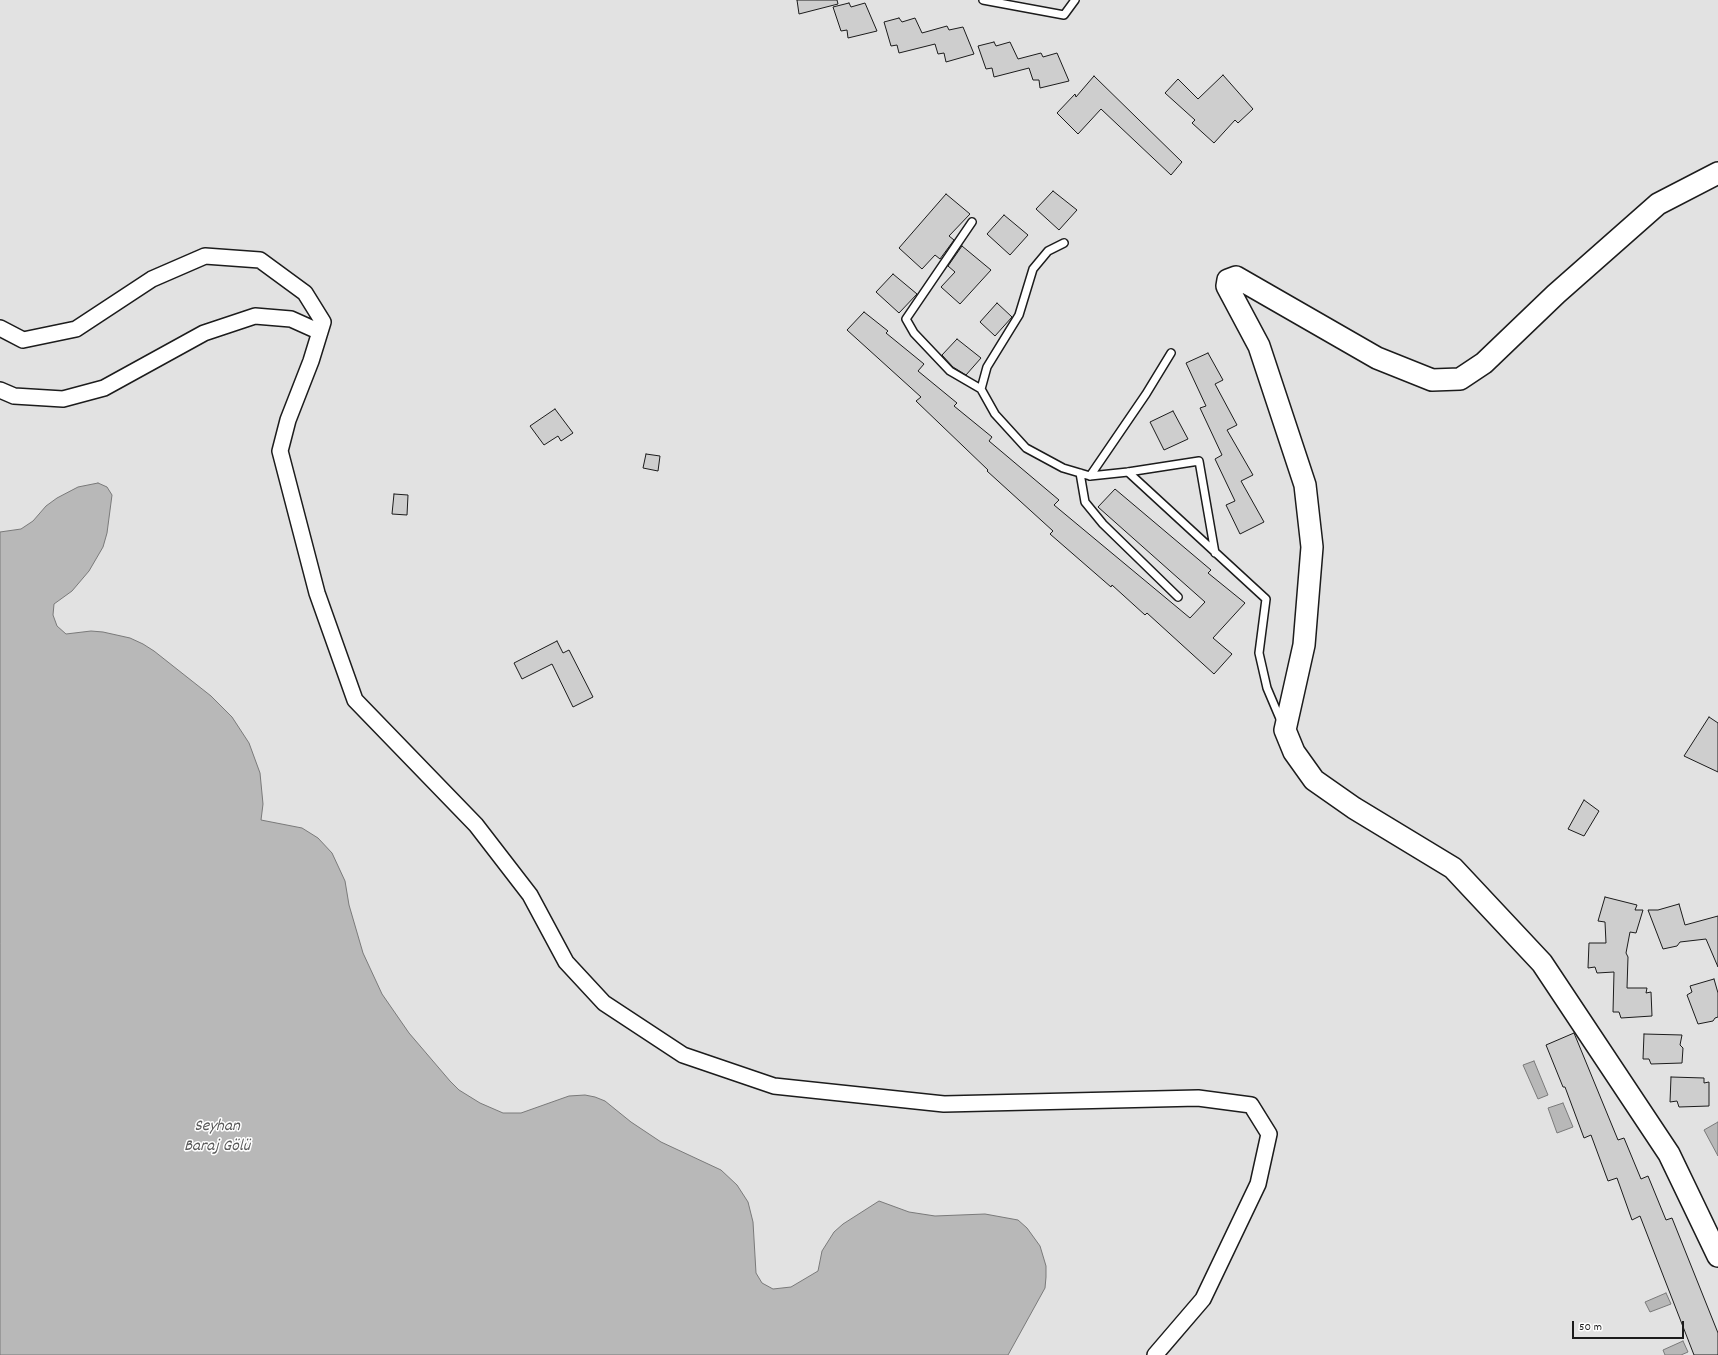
<!DOCTYPE html>
<html>
<head>
<meta charset="utf-8">
<style>
	body { margin:0 }
	#map { position:relative; width:1718px; height:1355px; overflow:hidden; background:#fff; font-family:Dekko,sans-serif }
	canvas { display:block }
	.scale { position:absolute; left:1572px; top:1321px; width:112px; height:18px; box-sizing:border-box; border:2px solid #1c1c1c; border-top:0; padding-left:5px; font-size:12px; line-height:14px; white-space:nowrap; color:#1c1c1c; -webkit-text-stroke:3px #fff; paint-order:stroke }
</style>
</head>
<body>
<div id="map">
<canvas width="1718" height="1355"></canvas>
<div class="scale">50 m</div>
</div>
<script>
const ctx = document.querySelector('canvas').getContext('2d');
ctx.lineJoin = 'round';
function fill(path, color) { ctx.fillStyle = color; ctx.fill(path, 'evenodd'); }
const poly = rows => new Path2D(rows.map(r => 'M' + r).join(''));
function stroke(path, color, width, dash) { ctx.strokeStyle = color; ctx.lineWidth = width; ctx.lineCap = dash ? 'butt' : 'round'; ctx.setLineDash(dash || []); ctx.stroke(path); }
function write(font, color, halo, rows, align = 'center') {
  ctx.font = font + ' Dekko,sans-serif'; ctx.lineWidth = 3; ctx.setLineDash([]); ctx.textBaseline = 'middle'; ctx.strokeStyle = halo; ctx.fillStyle = color; for (const [text, x, y, turn = 0] of rows) {
    ctx.save(); ctx.translate(x, y); ctx.rotate((+turn || 0) * Math.PI / 180); ctx.textAlign = isNaN(turn) ? turn : align; if (halo) ctx.strokeText(text, 0, 0); ctx.fillText(text, 0, 0); ctx.restore();
  }
}
fill(poly([
	[0,0,1718,0,1718,1355,0,1355]
]), '#e2e2e2');
const water = poly([
	[98,483,107,487,112,495,107,533,103,547,89,571,72,591,54,604,53,615,57,626,66,634,91,631,103,632,130,638,143,644,154,651,211,696,232,717,249,743,260,773,263,804,261,820,302,828,318,838,332,853,345,881,349,905,363,953,382,994,409,1033,450,1081,459,1090,480,1103,503,1113,521,1113,569,1096,585,1095,595,1097,605,1101,631,1122,661,1142,721,1170,737,1185,748,1202,753,1222,756,1273,762,1283,773,1289,791,1287,818,1271,822,1251,834,1232,843,1224,879,1201,909,1212,935,1216,985,1214,1018,1220,1027,1228,1040,1246,1046,1266,1046,1277,1045,1288,1008,1355,0,1355,0,532,21,529,33,521,46,506,57,498,78,487,98,483],
	[1534,1061,1548,1095,1538,1099,1523,1065,1534,1061],
	[1563,1103,1573,1127,1557,1133,1548,1108,1563,1103],
	[1718,1122,1718,1156,1704,1130,1718,1122],
	[1666,1293,1671,1304,1650,1312,1645,1302,1666,1293],
	[1683,1341,1688,1352,1681,1355,1665,1355,1663,1350,1683,1341]
]);
fill(water, '#b8b8b8');
stroke(water, '#7a7a7a', 1);
const building = poly([
	[797,0,837,0,838,4,799,14,797,0],
	[849,3,851,7,865,3,877,31,848,38,847,30,841,31,833,7,849,3],
	[899,18,902,22,915,18,922,33,947,26,949,30,963,27,974,54,946,62,944,53,938,54,935,44,899,53,897,45,891,46,884,22,899,18],
	[994,42,996,46,1010,42,1018,59,1041,53,1043,57,1057,53,1069,81,1040,88,1039,80,1033,80,1029,68,994,77,992,68,986,69,978,46,994,42],
	[1223,75,1253,109,1238,123,1235,120,1214,143,1192,123,1195,120,1165,93,1178,79,1198,99,1223,75],
	[1094,76,1182,162,1171,175,1101,109,1078,134,1057,113,1075,94,1076,97,1094,76],
	[1053,191,1077,210,1059,230,1036,209,1053,191],
	[946,194,970,214,949,236,954,240,940,259,935,255,922,269,899,248,946,194],
	[1004,215,1028,235,1010,255,987,234,1004,215],
	[962,246,991,270,960,304,941,287,955,272,948,266,962,246],
	[893,274,917,294,899,313,876,292,893,274],
	[997,303,1012,317,995,336,980,322,997,303],
	[864,312,888,331,886,333,924,364,918,371,957,403,954,406,992,437,989,441,1059,500,1054,505,1190,618,1205,602,1098,507,1115,489,1211,570,1208,573,1245,603,1213,638,1232,654,1214,674,1147,613,1145,615,1112,585,1111,587,1050,534,1053,531,987,471,988,470,916,401,921,397,847,330,864,312],
	[957,339,981,358,966,375,953,367,942,355,957,339],
	[1208,353,1223,380,1215,384,1237,425,1227,430,1253,475,1241,481,1264,522,1240,534,1226,505,1235,501,1215,459,1222,455,1200,408,1206,406,1186,363,1208,353],
	[555,409,573,433,561,441,558,436,544,445,530,426,555,409],
	[1173,411,1188,439,1164,450,1150,422,1173,411],
	[646,454,660,456,658,471,643,468,646,454],
	[394,494,408,495,407,515,392,514,394,494],
	[557,641,563,653,569,650,593,697,573,707,552,664,522,679,514,663,557,641],
	[1709,717,1718,723,1718,772,1684,756,1709,717],
	[1584,800,1599,811,1584,836,1568,829,1584,800],
	[1605,897,1637,905,1635,910,1643,910,1636,933,1630,932,1626,953,1628,957,1627,988,1647,988,1646,993,1651,992,1652,1016,1621,1018,1619,1012,1613,1012,1614,972,1597,973,1595,967,1588,968,1589,943,1606,943,1605,922,1598,921,1605,897],
	[1679,904,1685,925,1718,916,1718,967,1706,939,1680,942,1677,946,1663,949,1648,910,1658,910,1679,904],
	[1714,979,1718,993,1718,1017,1715,1018,1713,1021,1698,1024,1687,995,1692,992,1690,986,1714,979],
	[1574,1033,1618,1140,1624,1138,1641,1179,1648,1176,1666,1220,1672,1218,1718,1333,1718,1355,1694,1355,1640,1216,1632,1220,1617,1178,1608,1181,1591,1135,1584,1138,1565,1087,1563,1087,1546,1045,1574,1033],
	[1644,1034,1682,1035,1680,1045,1683,1048,1682,1063,1651,1064,1649,1059,1643,1059,1644,1034],
	[1671,1077,1704,1078,1704,1083,1709,1082,1709,1106,1679,1107,1677,1101,1670,1102,1671,1077]
]);
fill(building, '#cecece');
stroke(building, '#1c1c1c', 1);
const lane = poly([
	[983,0,1064,15,1075,0],
	[972,222,906,319,914,333,950,371,981,389,995,414,1026,448,1063,468,1090,476,1128,472,1199,461,1215,553],
	[981,389,987,367,1019,315,1033,269,1048,251,1064,243],
	[1128,472,1266,599,1259,653,1267,688,1281,721],
	[1080,473,1085,502,1103,524,1178,597],
	[1090,476,1146,394,1171,353]
]);
const street = poly([
	[0,328,23,340,76,329,152,279,205,256,260,260,305,293,323,322,311,361,288,420,280,451,317,593,355,700,476,825,530,895,566,962,604,1003,683,1055,774,1086,944,1104,1198,1098,1251,1105,1269,1134,1258,1184,1203,1299,1155,1355],
	[0,390,14,396,63,399,104,388,204,333,255,316,291,319,320,332]
]);
const secondary = poly([
	[1718,173,1658,204,1556,294,1484,363,1460,379,1432,380,1377,358,1236,277,1228,280,1227,286,1259,346,1305,485,1312,547,1304,645,1285,730,1294,752,1314,780,1354,808,1453,868,1542,963,1669,1154,1718,1256]
]);
stroke(lane, '#1c1c1c', 10);
stroke(street, '#1c1c1c', 18);
stroke(secondary, '#1c1c1c', 24);
stroke(lane, '#fff', 7);
stroke(street, '#fff', 15);
stroke(secondary, '#fff', 21);
write('italic 17px', '#5a5a5a', '#fff', [
	["Seyhan",217,1128],
	["Baraj Gölü",217,1148]
]);
</script>
</body>
</html>
